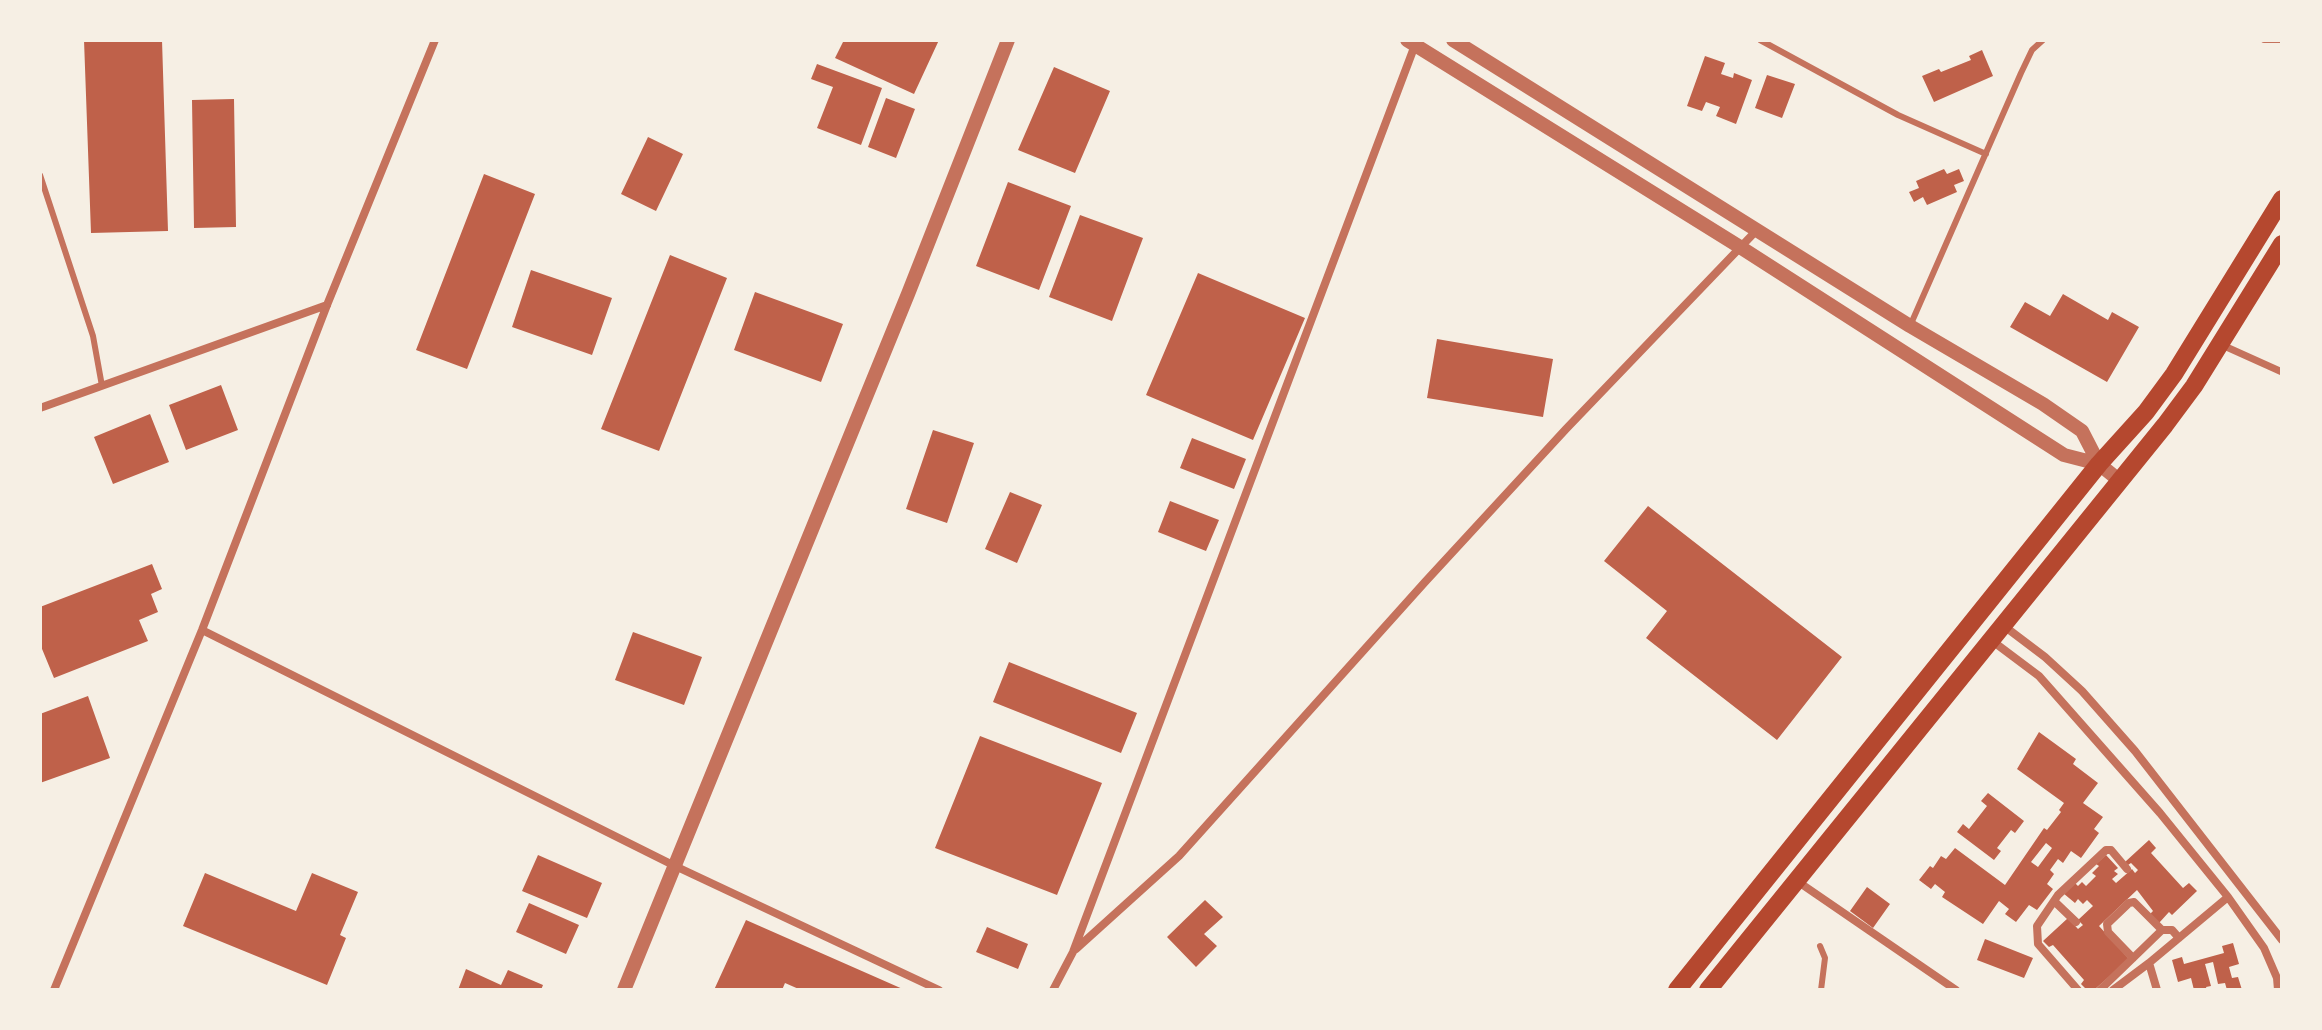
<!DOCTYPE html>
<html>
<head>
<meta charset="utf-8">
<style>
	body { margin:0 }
	#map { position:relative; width:2322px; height:1030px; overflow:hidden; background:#f6efe4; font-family:"Alegreya Sans",sans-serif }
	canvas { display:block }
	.frame { position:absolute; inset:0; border:42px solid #f6efe4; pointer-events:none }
</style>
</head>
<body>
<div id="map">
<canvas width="2322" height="1030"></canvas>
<div class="frame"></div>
</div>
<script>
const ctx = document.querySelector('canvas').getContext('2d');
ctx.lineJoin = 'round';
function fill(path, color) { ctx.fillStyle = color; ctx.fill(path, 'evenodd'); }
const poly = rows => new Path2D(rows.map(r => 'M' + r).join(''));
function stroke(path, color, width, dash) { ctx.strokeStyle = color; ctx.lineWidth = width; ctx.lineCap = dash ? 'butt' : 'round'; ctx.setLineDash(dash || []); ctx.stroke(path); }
fill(poly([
	[84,40,162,40,168,231,91,233],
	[844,40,939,40,914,94,835,58],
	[1982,50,1993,76,1934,102,1922,76,1939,69,1941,72,1971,60,1969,56],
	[1705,56,1725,63,1721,74,1733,78,1734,73,1752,80,1736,124,1716,116,1720,107,1706,102,1702,111,1687,106],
	[817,64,882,88,861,145,817,128,833,87,811,79],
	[1054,67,1110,91,1075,173,1018,150],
	[1767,75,1795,84,1782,118,1755,108],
	[886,98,915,109,896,158,868,147],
	[234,99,236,227,194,228,192,100],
	[648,137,683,154,656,211,621,194],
	[1944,169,1947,174,1959,169,1964,181,1954,185,1957,192,1927,205,1923,197,1914,202,1909,192,1919,188,1916,181],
	[484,174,535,194,467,369,416,350],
	[1008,182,1071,206,1039,290,976,266],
	[1080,215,1143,238,1112,321,1049,297],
	[670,255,727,278,659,451,601,429],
	[531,270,612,298,592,355,512,327],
	[1198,273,1305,318,1253,440,1146,395],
	[755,292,843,324,821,382,734,350],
	[2063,294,2108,320,2112,312,2139,327,2107,382,2010,327,2025,302,2050,316],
	[1437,339,1553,359,1543,417,1427,398],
	[221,385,238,430,186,450,169,405],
	[150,414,169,462,113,484,94,437],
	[933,430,974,443,947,523,906,509],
	[1192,438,1246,459,1234,489,1180,468],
	[1010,492,1042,505,1017,563,985,549],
	[1170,501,1219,520,1206,551,1158,532],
	[1648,506,1842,657,1777,740,1646,638,1667,611,1604,561],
	[152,564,162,589,151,594,158,612,139,620,148,641,54,678,40,644,40,607],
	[633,632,702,657,684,705,615,680],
	[1009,662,1137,713,1121,753,993,702],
	[88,696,110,758,40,783,40,714],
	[2039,732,2076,759,2073,764,2098,783,2083,803,2103,817,2094,829,2099,833,2081,858,2071,851,2063,863,2058,859,2050,870,2054,874,2047,884,2053,889,2037,910,2029,905,2016,922,2005,914,2009,909,1999,901,1983,924,1942,897,1945,892,1935,884,1931,889,1919,880,1930,866,1933,868,1941,856,1946,859,1955,848,2005,885,2044,828,2047,830,2061,812,2059,810,2064,803,2017,769],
	[2046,843,2052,848,2038,867,2031,862],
	[980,736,1102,783,1057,895,935,848],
	[1988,793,2024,821,2015,833,2011,830,1997,848,2001,851,1994,860,1957,832,1963,824,1969,829,1987,806,1981,801],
	[2149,840,2156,848,2151,853,2183,888,2189,883,2197,891,2172,915,2169,912,2159,923,2150,914,2153,911,2137,890,2099,926,2129,959,2094,990,2087,990,2081,984,2084,980,2053,945,2049,947,2043,941,2068,918,2078,929,2083,925,2078,920,2093,906,2087,900,2083,904,2078,899,2075,903,2063,893,2075,883,2078,886,2082,882,2086,886,2096,876,2092,873,2099,866,2096,864,2106,855,2118,868,2114,871,2118,874,2112,879,2116,883,2132,869,2135,873,2138,870,2131,863,2128,865,2125,862],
	[538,855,602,883,587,918,522,891],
	[205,873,296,911,312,873,358,892,340,935,346,938,327,985,183,926],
	[1867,887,1890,904,1873,928,1850,911],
	[1205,900,1223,917,1204,934,1217,946,1196,967,1167,937],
	[529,903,579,925,566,954,516,932],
	[746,920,905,990,801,990,785,983,782,990,714,990],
	[987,927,1028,944,1018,969,976,952],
	[1985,939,2033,958,2024,978,1977,960],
	[2233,943,2239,964,2229,967,2232,978,2238,977,2242,990,2227,990,2225,983,2218,984,2213,962,2205,964,2211,986,2206,987,2207,990,2194,990,2191,978,2178,982,2172,960,2182,957,2184,964,2224,953,2222,946],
	[466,969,501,985,508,970,543,985,541,990,458,990]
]), '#bf614a');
stroke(poly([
	[1760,40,1898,115,1986,154],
	[2264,40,2281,40],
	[40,175,93,336,102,386],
	[1910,326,2021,73,2032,50,2043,40],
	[1820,946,1825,958,1821,990]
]), '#c5725c', 6);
stroke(poly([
	[2222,345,2282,372]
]), '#c5725c', 7);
stroke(poly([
	[40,408,327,305],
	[2004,626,2045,657,2082,691,2135,751,2282,940],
	[202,630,675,866,939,990],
	[1991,640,2039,676,2160,813,2228,897,2264,948,2277,978,2278,990],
	[1797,881,1956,990],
	[2054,901,2076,922],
	[1076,949,1179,856,1425,582,1566,429,1756,231],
	[2133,958,2108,932,2107,924,2129,903,2134,902,2162,930],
	[54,990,202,630,327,305,435,40],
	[1053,990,1073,952,1415,45],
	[2078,990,2038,944,2037,926,2058,895,2106,850,2111,850,2127,869],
	[2100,990,2162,930,2172,930,2179,938],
	[2113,990,2149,963],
	[2157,990,2149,963,2228,897]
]), '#c5725c', 8);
stroke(poly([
	[1407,40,1740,247,2064,455,2099,464],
	[1453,40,1910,326,2043,404,2082,431,2099,464,2120,481],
	[624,990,908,294,1008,40]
]), '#c5725c', 14);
stroke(poly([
	[1677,990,2099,464,2146,412,2174,374,2282,199],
	[1708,990,2165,425,2194,386,2282,244]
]), '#b5482f', 18);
</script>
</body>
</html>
